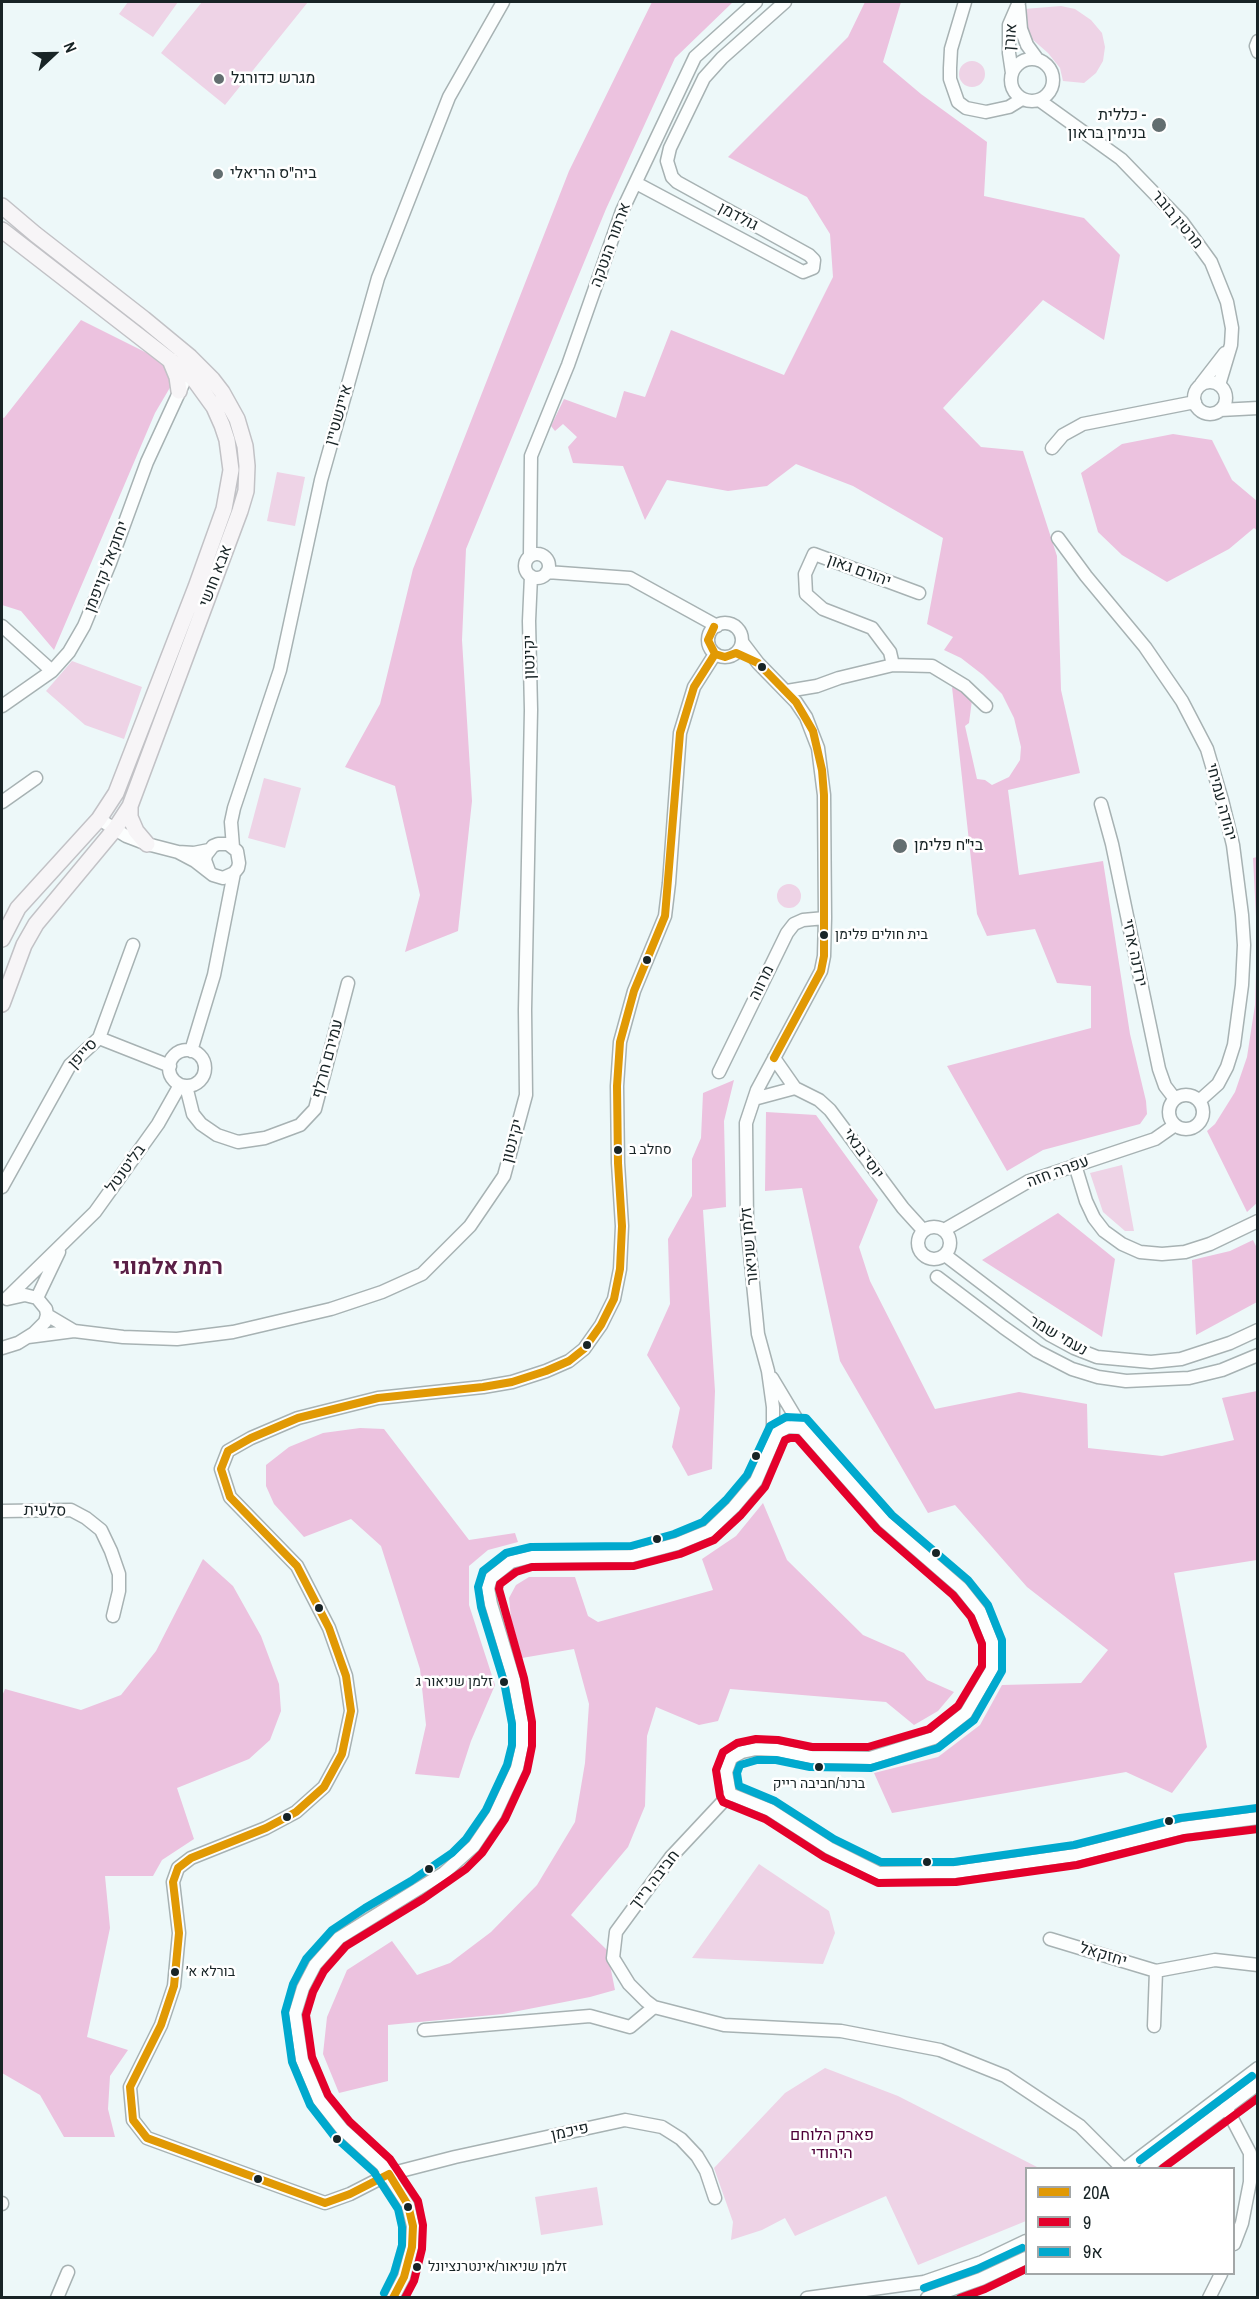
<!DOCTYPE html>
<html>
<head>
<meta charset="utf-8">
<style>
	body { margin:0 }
	#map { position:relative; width:1259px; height:2299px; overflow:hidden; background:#edf8f9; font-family:"Archivo Narrow",Heebo,sans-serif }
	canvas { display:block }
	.frame { position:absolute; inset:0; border:3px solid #182426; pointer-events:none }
	.legend { position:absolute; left:1025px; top:2167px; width:210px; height:108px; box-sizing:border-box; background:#fff; border:2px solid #a3a7a8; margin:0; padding:8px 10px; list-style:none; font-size:18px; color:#182426 }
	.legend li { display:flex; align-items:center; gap:12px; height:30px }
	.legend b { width:30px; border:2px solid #a3a7a8 }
	.north { position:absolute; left:24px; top:24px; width:60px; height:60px; -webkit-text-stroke:4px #fff; paint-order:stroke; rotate:68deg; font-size:16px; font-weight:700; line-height:24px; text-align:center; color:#182426 }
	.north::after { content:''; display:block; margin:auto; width:21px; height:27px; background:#182426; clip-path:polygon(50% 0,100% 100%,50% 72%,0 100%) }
</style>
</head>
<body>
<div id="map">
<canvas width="1259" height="2299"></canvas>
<div class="frame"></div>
<ul class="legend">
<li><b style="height:8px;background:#e19904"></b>20A</li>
<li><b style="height:8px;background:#e4002b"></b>9</li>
<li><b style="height:8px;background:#00a9ce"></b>9א</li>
</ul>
<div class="north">N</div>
</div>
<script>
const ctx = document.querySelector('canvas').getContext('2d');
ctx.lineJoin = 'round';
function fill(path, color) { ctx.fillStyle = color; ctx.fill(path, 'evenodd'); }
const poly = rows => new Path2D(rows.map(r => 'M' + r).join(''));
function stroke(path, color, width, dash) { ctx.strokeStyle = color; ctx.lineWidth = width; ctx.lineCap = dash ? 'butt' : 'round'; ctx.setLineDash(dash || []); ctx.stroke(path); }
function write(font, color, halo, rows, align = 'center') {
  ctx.font = font + ' "Archivo Narrow",Heebo,sans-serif'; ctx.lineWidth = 5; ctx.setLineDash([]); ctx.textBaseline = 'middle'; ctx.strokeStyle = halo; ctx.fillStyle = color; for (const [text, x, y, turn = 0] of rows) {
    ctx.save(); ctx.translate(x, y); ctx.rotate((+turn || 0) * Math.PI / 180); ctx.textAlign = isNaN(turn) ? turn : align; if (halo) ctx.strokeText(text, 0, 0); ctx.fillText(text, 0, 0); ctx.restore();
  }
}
fill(poly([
	[128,2,178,2,153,37,119,14],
	[202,2,308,2,225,105,161,53],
	[1061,6,1075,9,1091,20,1102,33,1105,47,1103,61,1096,73,1084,83,1063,81,1060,68,1048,53,1032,39,1023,18,1024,9],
	'959 74a13 13 0 1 1 26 0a13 13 0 1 1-26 0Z',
	[277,472,305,477,295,526,267,521],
	[72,661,142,687,124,739,85,725,46,691],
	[264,778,301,788,285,848,248,838],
	'777 896a12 12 0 1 1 24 0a12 12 0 1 1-24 0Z',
	[1122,1165,1134,1231,1125,1231,1103,1212,1090,1173],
	[759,1864,829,1911,835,1933,823,1964,692,1958],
	[825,2068,898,2096,1039,2168,1026,2168,1026,2221,918,2265,886,2196,795,2236,785,2218,762,2230,731,2240,733,2222,714,2168,785,2093],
	[597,2187,603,2225,541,2235,535,2197]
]), '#eed3e6');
fill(poly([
	[652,2,733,2,675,58,606,209,466,549,462,640,472,801,458,931,405,952,420,895,395,786,345,767,380,704,413,569,569,171],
	[865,2,901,2,883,62,921,94,987,142,984,196,1084,218,1120,255,1104,340,1043,300,943,408,981,447,1023,451,1057,556,1061,690,1080,773,1008,790,1019,875,1103,861,1130,1034,1146,1101,1147,1114,1140,1124,1043,1150,1007,1171,947,1066,1091,1028,1091,986,1057,983,1035,929,987,936,977,914,952,687,968,694,972,700,969,723,965,726,977,779,985,780,992,785,1009,777,1020,760,1021,747,1014,718,1002,694,983,675,961,658,944,650,953,637,927,624,943,538,853,486,796,464,767,486,728,491,667,480,645,520,623,466,573,463,568,447,577,437,563,424,555,431,551,426,564,399,616,418,624,391,645,397,671,330,784,375,833,277,830,234,807,197,728,157,848,37],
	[81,320,167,363,175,379,155,413,54,650,21,611,2,605,2,417,4,418],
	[1173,434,1212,440,1232,480,1257,501,1258,531,1254,528,1229,549,1167,582,1122,555,1098,532,1081,473,1122,444],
	[1257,857,1258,1202,1247,1212,1207,1131,1215,1124,1235,1092,1247,1057,1255,1005,1257,936,1253,858],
	[734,1080,724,1121,726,1207,703,1210,715,1391,712,1469,688,1476,672,1447,680,1408,647,1355,670,1304,668,1239,692,1196,692,1159,701,1138,703,1093],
	[766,1112,816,1115,878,1200,859,1247,870,1281,935,1409,1019,1392,1087,1404,1088,1448,1162,1456,1234,1440,1222,1398,1257,1391,1257,1560,1174,1573,1207,1747,1172,1793,1126,1772,892,1813,874,1773,938,1757,980,1725,1002,1685,1081,1683,1108,1650,1027,1587,955,1505,928,1513,840,1361,802,1188,765,1191],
	[1058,1213,1115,1259,1102,1337,982,1260],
	[1253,1240,1257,1248,1257,1302,1196,1335,1192,1260,1230,1251],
	[360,1428,384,1429,469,1540,515,1533,518,1542,488,1550,469,1566,469,1605,495,1685,471,1741,459,1778,415,1774,426,1725,420,1669,381,1546,351,1519,304,1537,274,1504,266,1486,266,1465,289,1447,323,1433],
	[763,1503,787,1560,863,1635,904,1653,927,1680,954,1692,938,1711,914,1725,886,1702,730,1689,718,1721,699,1725,656,1707,647,1736,645,1806,628,1847,571,1915,607,1950,615,1990,590,1997,503,2014,388,2025,388,2081,339,2093,323,2054,327,2017,347,1970,392,1941,417,1975,450,1963,491,1932,537,1885,575,1822,585,1763,589,1704,574,1649,522,1658,511,1618,509,1598,516,1585,529,1577,575,1577,588,1616,598,1622,713,1590,702,1559,736,1536],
	[203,1559,233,1586,261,1636,279,1684,281,1711,270,1740,249,1759,177,1788,194,1839,162,1860,153,1876,105,1876,110,1928,87,2037,128,2050,110,2076,108,2109,115,2137,64,2137,40,2095,2,2073,2,1696,5,1689,81,1710,121,1695,156,1651]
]), '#ecc2df');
const minor = poly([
	[965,2,951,49,950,68,950,79,958,102,966,108,986,112,1009,107,1022,99],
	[1019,6,1021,29,1027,45,1038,60],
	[1258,41,1256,46,1258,52],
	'1011 80a21 21 0 1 1 42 0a21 21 0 1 1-42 0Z',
	[1012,73,1009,53,1009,25,1019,2],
	[1039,100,1121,159,1182,222,1211,262,1227,302,1232,328,1231,345,1219,385],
	[636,183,803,272,813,268,814,260,809,255,677,182,672,177,667,161,670,148,704,78,722,58,785,2],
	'1194 398a16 16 0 1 1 32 0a16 16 0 1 1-32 0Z',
	[1201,384,1225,353],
	[1220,410,1258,408],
	[1052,448,1063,435,1083,424,1195,402],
	[1058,538,1086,576,1145,647,1182,701,1207,749,1222,800,1233,845,1242,915,1244,945,1242,985,1234,1045,1227,1067,1218,1084,1199,1101],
	'525 566a12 12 0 1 1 24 0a12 12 0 1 1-24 0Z',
	[530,555,531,456,568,365,622,211,695,57,756,2],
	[547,572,630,578,717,626],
	'708 640a17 17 0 1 1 34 0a17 17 0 1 1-34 0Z',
	[2,626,52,671],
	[742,642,758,663,796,702,806,717,818,748,824,795,825,918,824,956,821,971,757,1090,746,1123,747,1223,758,1334,768,1371,773,1407,773,1439],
	[893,665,890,652,872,628,823,609,806,594,805,574,814,554,919,593],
	[787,691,817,686,839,678,893,665,932,666,965,686,986,706],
	[2,706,52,671,69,652,84,626,110,563,147,462,183,384],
	[2,802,36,778],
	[1101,804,1112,844,1159,1069,1165,1086,1175,1099],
	[99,819,126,836,147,844,178,852,194,853,209,850],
	[233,847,231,822,234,808,280,670,321,480,378,278,449,97,503,2],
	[178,852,195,861,213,875,223,878,234,873,238,868,239,863,237,851,228,844,218,844,213,846,206,855,205,860,209,871],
	[99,1038,170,1066],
	'169 1068a18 18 0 1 1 36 0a18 18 0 1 1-36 0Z',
	[191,1051,214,975,234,873],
	[774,1058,795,1088,819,1100,830,1110,903,1208,923,1230],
	[719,1072,787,933,794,924,803,920,825,918],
	[186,1086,193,1114,201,1124,217,1135,238,1142,265,1138,300,1125,315,1109,348,983],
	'1169 1112a17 17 0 1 1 34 0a17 17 0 1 1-34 0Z',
	[754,1099,795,1088],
	[1075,1165,1086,1201,1094,1218,1104,1231,1122,1244,1140,1252,1162,1254,1185,1252,1210,1244,1258,1221],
	[2,1187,70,1065,99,1038,133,945],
	'918 1243a16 16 0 1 1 32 0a16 16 0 1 1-32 0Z',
	[944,1230,1029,1181,1155,1139,1175,1125],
	[945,1255,1050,1335,1074,1348,1097,1357,1151,1362,1181,1359,1230,1343,1258,1330],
	[937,1277,1003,1327,1037,1351,1072,1369,1098,1377,1126,1381,1189,1378,1222,1370,1258,1355],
	[7,1298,95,1212,158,1124,180,1085],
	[37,1298,59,1252],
	[47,1315,74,1331],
	[28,1337,74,1331,123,1337,177,1339,233,1332,331,1309,382,1292,422,1274,470,1226,504,1176,526,1095,525,1010,531,710,529,621,531,576],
	[2,1348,18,1343,34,1333,45,1322,47,1315,46,1309,37,1298,25,1295,7,1299],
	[2,1511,71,1510,86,1518,101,1530,111,1551,119,1574,119,1591,113,1616],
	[730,1794,671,1857,616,1932,613,1958,629,1984,646,2001,654,2007,724,2025,841,2031,940,2050,1005,2076,1080,2126,1122,2168],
	[730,1794,726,1772,731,1758,742,1752,756,1749,777,1750,811,1757,870,1758,934,1738,966,1713,992,1669,992,1642,980,1612,961,1588,885,1522,802,1428,772,1378],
	[730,1794,770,1810,829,1848,879,1873,955,1872,1076,1855,1183,1828,1258,1818],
	[1050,1939,1156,1971],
	[1154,2026,1156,1971,1215,1960,1258,1965],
	[424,2030,590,2016,630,2027,654,2007],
	[1226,2107,1250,2153,1250,2182,1242,2223,1234,2244],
	[1126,2168,1258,2068],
	[1146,2168,1258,2084],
	[715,2198,706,2171,697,2156,681,2139,662,2127,625,2120,455,2157,389,2174,350,2194,325,2203,147,2138,133,2120,130,2087,161,2025,174,1986,179,1933,173,1882,178,1868,191,1858,266,1828,296,1812,324,1787,342,1754,351,1711,346,1676,329,1628,297,1566,230,1497,221,1469,228,1451,251,1438,298,1418,378,1398,483,1387,512,1382,546,1371,569,1361,584,1349,601,1325,614,1299,620,1269,622,1226,618,1163,617,1086,620,1042,634,991,665,916,669,883,680,733,694,687,715,654],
	[2,2203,2,2204],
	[57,2298,68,2272],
	[393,2298,404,2277,412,2247,413,2226,408,2205,382,2165,342,2129,319,2100,302,2060,295,2014,303,1988,315,1965,339,1938,444,1873,474,1846,495,1815,517,1768,522,1746,522,1723,514,1680,491,1604,488,1588,491,1578,511,1562,531,1557,632,1556,677,1544,709,1531,734,1507,756,1481,777,1433,788,1427,802,1428],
	[807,2298,924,2282,982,2262,1026,2241],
	[927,2298,981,2279,1026,2258],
	[1209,2298,1221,2274]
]);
const major = poly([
	[2,206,35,234,144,319,190,357,212,379,222,392,237,419,245,446,247,466,246,491,240,511,130,806,115,829,36,924,24,945,2,1004],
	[2,230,193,378,214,407,222,425,227,440,231,470,224,509,196,587,116,793,99,819,18,908,2,939],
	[170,360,177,377,179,391],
	[130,806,130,817,136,831,147,844]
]);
stroke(minor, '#a7b2b3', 15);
stroke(major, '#c2c2c6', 18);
stroke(minor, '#fcfefe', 12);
stroke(major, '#f7f5f7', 15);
stroke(poly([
	[714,627,708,640,715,654,725,657,736,653,758,663,796,702,813,731,822,770,824,795,824,956,821,971,774,1058],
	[393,2298,404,2277,412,2247,413,2226,408,2205,389,2174,350,2194,325,2203,147,2138,133,2120,130,2087,161,2025,174,1986,179,1933,173,1882,178,1868,191,1858,266,1828,296,1812,324,1787,342,1754,351,1711,346,1676,329,1628,297,1566,230,1497,221,1469,228,1451,251,1438,298,1418,378,1398,483,1387,512,1382,546,1371,569,1361,584,1349,601,1325,614,1299,620,1269,622,1226,618,1163,617,1086,620,1042,634,991,665,916,680,733,694,687,715,654]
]), '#e19904', 8);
stroke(poly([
	[1163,2168,1258,2098],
	[405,2298,414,2281,422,2249,423,2225,418,2201,390,2159,350,2122,328,2095,312,2057,306,2015,313,1992,324,1971,346,1946,423,1899,466,1869,482,1853,505,1819,527,1771,532,1746,532,1722,524,1678,499,1589,500,1584,516,1572,532,1567,634,1566,680,1554,714,1540,741,1515,765,1487,785,1440,790,1438,797,1438,877,1529,953,1595,971,1617,982,1644,982,1666,958,1706,929,1729,868,1747,812,1747,778,1740,756,1739,737,1743,723,1752,716,1770,720,1796,723,1802,765,1819,824,1857,878,1883,956,1882,1077,1865,1185,1838,1258,1829],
	[960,2298,985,2289,1026,2269]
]), '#e4002b', 8);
stroke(poly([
	[1140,2160,1252,2076],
	[924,2288,977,2269,1022,2248],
	[384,2293,394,2273,402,2245,402,2227,398,2209,374,2172,334,2136,310,2105,292,2062,285,2012,293,1984,306,1959,332,1930,365,1908,411,1881,452,1853,466,1839,486,1810,507,1765,512,1745,512,1724,504,1682,481,1607,478,1587,483,1571,506,1553,531,1547,631,1546,674,1534,703,1522,726,1500,747,1475,770,1426,786,1417,806,1418,892,1515,968,1580,988,1605,1002,1640,1002,1671,974,1720,938,1748,871,1768,810,1767,776,1760,757,1760,740,1765,737,1773,739,1786,775,1801,834,1839,881,1862,954,1862,1074,1845,1180,1818,1257,1808]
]), '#00a9ce', 8);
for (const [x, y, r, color] of [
	[219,79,6,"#636e70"],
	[1159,125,8,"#636e70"],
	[218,174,6,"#636e70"],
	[762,667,5,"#182426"],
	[900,846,8,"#636e70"],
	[824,935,5,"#182426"],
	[647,960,5,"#182426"],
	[618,1150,5,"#182426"],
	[587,1345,5,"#182426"],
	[756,1456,5,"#182426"],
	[657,1539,5,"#182426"],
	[936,1553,5,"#182426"],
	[319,1608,5,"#182426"],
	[504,1682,5,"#182426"],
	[819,1767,5,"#182426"],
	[287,1817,5,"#182426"],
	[1169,1821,5,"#182426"],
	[927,1862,5,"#182426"],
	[429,1869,5,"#182426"],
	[175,1972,5,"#182426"],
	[337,2139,5,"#182426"],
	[258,2179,5,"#182426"],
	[408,2207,5,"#182426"],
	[417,2267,5,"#182426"]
]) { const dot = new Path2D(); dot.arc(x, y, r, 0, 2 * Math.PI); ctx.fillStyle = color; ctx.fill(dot); stroke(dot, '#fff', 2); }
write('14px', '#182426', '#fff', [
	["בית חולים פלימן",835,935],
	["סחלב ב",629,1150],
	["זלמן שניאור ג",493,1682,"right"],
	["ברנר/חביבה רייק",819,1784,"center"],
	["בורלא א׳",186,1972],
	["זלמן שניאור/אינטרנציונל",428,2267]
], 'left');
write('16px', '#182426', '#fff', [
	["אורן",1011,37,-85],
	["גולדמן",738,217,28],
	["מרטין בובר",1177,220,50],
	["ארתור הנטקה",611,245,-70],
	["איינשטיין",339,415,-74],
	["יחזקאל קויפמן",107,567,-69],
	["יהורם גאון",859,571,20],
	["אבא חושי",216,576,-69],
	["יקינטון",530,657,-91],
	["יהודה עמיחי",1221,802,75],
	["ירדנה ארזי",1134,953,78],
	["מרווה",762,983,-64],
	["סייפן",83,1054,-47],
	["עמירם חרלף",328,1059,-75],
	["יקינטון",513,1141,-75],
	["יוסי בנאי",863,1154,54],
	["בליטנטל",126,1169,-54],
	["עפרה חזה",1058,1172,-20],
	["זלמן שניאור",750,1246,-95],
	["נעמי שמר",1058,1336,30],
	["סלעית",45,1511,1],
	["חביבה רייך",655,1880,-52],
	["יחזקאל",1103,1955,17],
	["פיכמן",570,2132,-12]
]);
write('16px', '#182426', '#fff', [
	["מגרש כדורגל",231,79],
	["כללית -",1146,116,"right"],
	["בנימין בראון",1146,134,"right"],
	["ביה\"ס הריאלי",230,174],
	["בי\"ח פלימן",914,846]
], 'left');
write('16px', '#4e0138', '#fff', [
	["פארק הלוחם",832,2136],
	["היהודי",832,2154]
]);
write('bold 22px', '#5a1f46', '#fff', [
	["רמת אלמוגי",168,1268]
]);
</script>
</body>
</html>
